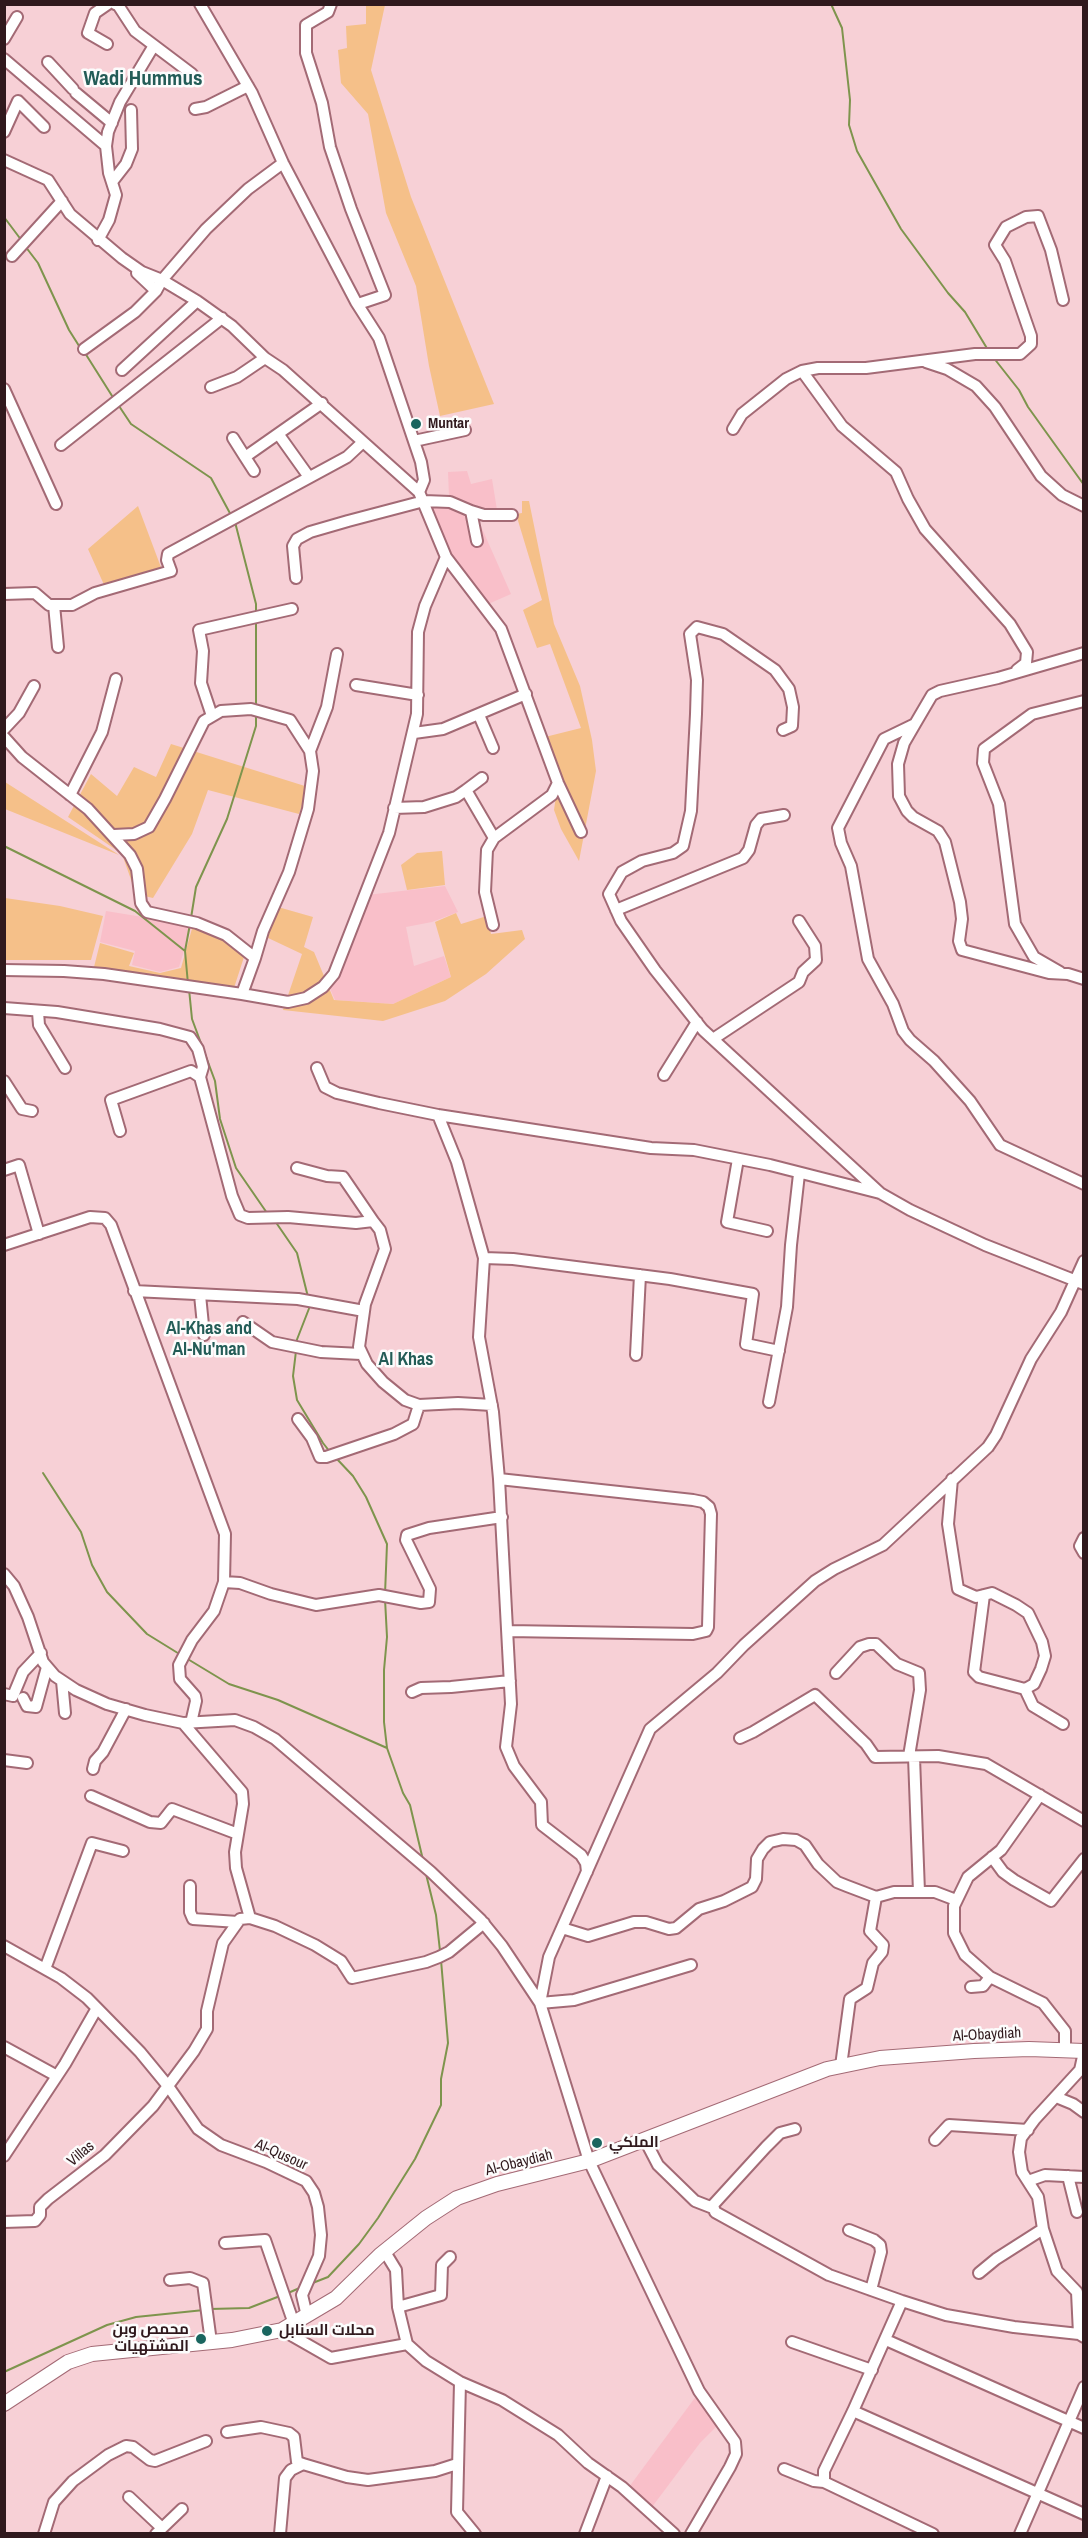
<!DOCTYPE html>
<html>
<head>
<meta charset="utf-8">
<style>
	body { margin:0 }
	#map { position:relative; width:1088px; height:2538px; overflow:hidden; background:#f7d0d6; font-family:"Archivo Narrow",sans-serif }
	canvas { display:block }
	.frame { position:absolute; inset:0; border:6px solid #30191d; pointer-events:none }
</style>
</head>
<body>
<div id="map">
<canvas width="1088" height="2538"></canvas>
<div class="frame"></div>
</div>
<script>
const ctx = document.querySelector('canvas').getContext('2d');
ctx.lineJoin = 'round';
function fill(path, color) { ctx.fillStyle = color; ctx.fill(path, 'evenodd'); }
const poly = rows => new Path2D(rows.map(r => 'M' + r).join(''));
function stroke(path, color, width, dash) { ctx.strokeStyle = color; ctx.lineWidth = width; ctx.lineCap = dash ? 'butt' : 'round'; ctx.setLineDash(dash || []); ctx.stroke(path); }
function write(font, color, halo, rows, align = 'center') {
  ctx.font = font + ' "Archivo Narrow",Cairo,sans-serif'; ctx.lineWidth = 5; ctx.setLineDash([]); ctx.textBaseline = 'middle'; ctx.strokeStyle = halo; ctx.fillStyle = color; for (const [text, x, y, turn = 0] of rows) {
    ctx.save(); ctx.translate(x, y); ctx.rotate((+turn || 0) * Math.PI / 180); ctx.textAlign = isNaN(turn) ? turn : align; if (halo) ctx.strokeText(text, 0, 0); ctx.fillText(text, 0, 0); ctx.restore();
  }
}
fill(poly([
	[467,471,471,484,492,479,497,510,476,515,511,594,486,605,440,536,429,505,449,496,448,472],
	[445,886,458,912,432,922,406,927,414,966,444,956,451,977,393,1004,335,1000,328,984,367,895],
	[106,911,192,925,179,967,160,972,132,965,135,951,100,942],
	[697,2395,718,2425,700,2443,652,2507,629,2487]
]), '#f9bfc9');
fill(poly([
	[366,5,385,5,371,70,411,197,494,404,440,416,429,366,416,286,386,213,368,114,341,83,338,50,347,48,346,26,366,24],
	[522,501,529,501,554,624,580,686,592,740,596,771,579,861,561,829,554,810,556,796,545,737,581,728,550,644,537,648,523,610,542,600,516,514,522,513],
	[138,506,162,570,105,587,88,549],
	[171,744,308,787,299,814,208,790,192,834,153,898,136,894,122,854,68,817,91,774,117,796,134,767,156,777],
	[5,782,119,855,5,809],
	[442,851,445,885,407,890,401,865,417,853],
	[5,898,60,906,103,916,91,960,5,960],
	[278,907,313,917,304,947,314,952,334,1000,393,1004,451,977,435,922,456,913,461,924,487,916,491,934,522,930,525,939,486,974,445,1001,383,1021,283,1010,302,954,266,937],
	[193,925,211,932,244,957,233,991,93,971,100,943,134,953,129,966,160,973,181,968]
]), '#f5c089');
stroke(poly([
	[831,4,842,28,850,100,849,125,857,151,901,229,948,293,965,312,988,350],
	[4,217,22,241],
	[25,246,38,263,69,330,81,349],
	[85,353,114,399],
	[993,357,1019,390,1028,407,1084,485],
	[117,403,131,424,211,478,232,517],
	[235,522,256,604,256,612],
	[256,621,256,708],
	[4,846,135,911,185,951],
	[191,918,196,887,227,819,256,726,256,714],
	[188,984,185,951,190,924],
	[189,989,192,1019,215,1081,220,1119,236,1168,267,1213],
	[275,1221,297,1253,308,1297],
	[296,1342,310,1306],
	[296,1351,293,1376,297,1400,323,1443,330,1452],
	[336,1458,353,1476,366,1497,387,1544,385,1594],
	[43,1473,81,1532,92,1565,107,1592,147,1634,181,1655],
	[385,1599,387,1637,384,1670,384,1722,387,1748,403,1793,410,1805,423,1860],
	[186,1658,229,1684,278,1700,387,1748],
	[426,1874,436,1915,440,1951],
	[310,2284,328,2277,359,2244,378,2218,415,2159,441,2105,441,2079,448,2043,441,1960],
	[288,2293,302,2287],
	[210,2309,249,2308,280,2296],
	[4,2372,107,2325,136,2317,204,2310]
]), '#7e944d', 2);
const minor = poly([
	[115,4,118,5,135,31,192,74],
	[200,4,252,93,283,163,356,302,379,338,421,462,424,480,419,492],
	[331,4,328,12,306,25,306,53,322,103,330,147,351,209,385,295,358,304],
	[4,39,17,17],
	[107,44,88,33,95,13,108,4],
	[4,59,106,146],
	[48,62,73,89],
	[76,93,112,123],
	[195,109,206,107,248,86],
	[4,132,18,101,44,127],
	[4,160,48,180,70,214,122,258,142,272,162,280,197,301,232,326,265,358,283,370,419,492,446,557,501,629,558,783,581,832],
	[112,182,126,164,132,149,131,110],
	[98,240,109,220,116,195,109,173,106,146,108,132,120,102,153,47],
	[12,256,62,201],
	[137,273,156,291,162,280,206,229,248,189,283,163],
	[84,349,135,312,156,291],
	[926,362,947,369,976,386,995,407,1041,476,1062,495,1084,506],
	[122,370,197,301],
	[802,371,842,426,896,472,908,499,925,529,1010,624,1027,652,1026,663,1017,670],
	[211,387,237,377,265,358],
	[4,389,56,504],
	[733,429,742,414,786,379,802,371,818,368,866,368,975,354,1020,354,1031,344,1031,336,1005,261,995,245,1006,227,1026,217,1038,216,1051,250,1063,300],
	[279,435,309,477],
	[233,438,245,457],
	[414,441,465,430],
	[61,445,222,318],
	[254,471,245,457,322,403],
	[471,511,484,515,512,515],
	[296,578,293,546,297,539,310,532,348,521,424,501,450,502,471,511,477,541],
	[4,594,35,593,49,605,72,605,95,593,171,571,167,560,168,554,347,457,363,442],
	[54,605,58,647],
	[1084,653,998,678,940,691,932,695,915,724,884,739,838,828,841,843,851,866,868,959,893,1004,903,1031,910,1040,934,1061,970,1101,1000,1145,1084,1184],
	[356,685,418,695],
	[479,715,493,748],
	[212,716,201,683,203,651,199,630,292,609],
	[915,724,904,743,898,764,899,796,907,811,913,817,938,831,945,842,960,902,962,919,959,941,962,950,1049,973,1068,974,1084,979],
	[4,729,19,713,34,686],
	[783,730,792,726,793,707,789,689,775,670,723,634,697,627,690,634,697,680,696,714,691,811,683,846,673,853,642,861,622,872,609,894,621,921,655,970,703,1030,880,1193],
	[414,733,443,729,526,694],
	[4,737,22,757,88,809,130,855,137,869,141,903,147,912,197,923,226,935,255,958,242,994,104,974,64,971,4,970],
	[310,751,327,707,337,654],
	[466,790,482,778],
	[70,795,102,732,116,679],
	[394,808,424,807,456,797,466,790,494,838],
	[114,835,134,834,149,827,165,799,204,721,221,711,251,709,290,720,310,751,313,771,308,809,289,872,263,931,255,958],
	[616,910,743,858,749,850,756,825,761,819,784,815],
	[493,925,485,892,487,850,494,838,552,795,558,783],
	[1060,972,1034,957,1015,924,999,804,983,763,984,749,1032,714,1084,701],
	[242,994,288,1002,306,998,323,987,334,974,389,833,417,714,418,632,425,606,446,557],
	[4,1008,57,1012,160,1029,190,1037,198,1049,203,1067,200,1077],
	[38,1012,39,1025,65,1068],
	[713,1039,799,982,803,972,816,960,815,946,799,921],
	[317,1068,325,1087,337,1093,379,1103,438,1115,651,1148,694,1150,770,1165,880,1193,910,1210,985,1245,1084,1284],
	[664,1075,697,1022],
	[4,1081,22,1109,32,1111],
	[438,1115,457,1162,484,1258,479,1337,493,1412,499,1479,511,1704,506,1747,514,1766,541,1802,542,1825,581,1855,586,1863,587,1872],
	[120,1131,111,1100,191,1071,200,1077,232,1196,240,1215,248,1218,288,1217,356,1223,373,1221,380,1230,385,1249,365,1304,359,1347,367,1364,383,1382,405,1400,419,1405,458,1403,492,1405],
	[738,1159,727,1222,767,1231],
	[297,1168,327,1176,343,1177,373,1221],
	[4,1170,19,1165,39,1234],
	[4,1245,90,1217,105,1218,111,1225,225,1534,224,1582,214,1611,192,1640,179,1665,180,1679,195,1696,196,1701,191,1723],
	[484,1258,513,1259,670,1279,753,1294,746,1344,779,1351],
	[134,1291,298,1299,364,1311],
	[200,1295,204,1335],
	[243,1322,272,1342,321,1352,361,1354],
	[636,1355,640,1275],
	[769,1402,787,1307,791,1245,799,1174],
	[298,1419,312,1438,320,1457,326,1457,394,1434,413,1424,419,1405],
	[499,1479,693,1500,703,1502,709,1507,711,1514,708,1627,706,1631,693,1634,508,1631],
	[952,1479,948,1524,958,1589,976,1597,992,1593,1016,1605,1028,1613,1042,1642,1045,1656,1041,1669,1034,1684,1025,1689,979,1677,974,1672,984,1595],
	[1084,1538,1080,1546,1084,1553],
	[4,1574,14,1586,28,1617,43,1662,55,1676,76,1690,107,1704,145,1715,183,1723,235,1720,254,1727,275,1739,431,1872,480,1919,502,1946,540,2003,574,2000,691,1965],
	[224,1582,240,1583,271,1594,316,1605,379,1595,421,1603,429,1602,430,1589,406,1540,407,1535,429,1528,502,1517],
	[836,1673,860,1647,869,1644,876,1644,897,1664,919,1673,920,1690,909,1756],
	[62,1681,65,1713],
	[1025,1689,1033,1706,1063,1724],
	[412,1692,421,1688,451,1687,510,1681],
	[4,1694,13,1696,23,1672,41,1653],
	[23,1698,27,1706,36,1707,47,1667],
	[740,1738,753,1732,815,1695,866,1744,875,1757,938,1756,986,1764,1084,1821],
	[914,1757,919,1892],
	[4,1760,27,1763],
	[93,1769,95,1761,103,1752,126,1709],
	[1040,1795,1001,1850,968,1877,954,1906,954,1933,965,1955,990,1977,1043,2003,1065,2031,1065,2051],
	[91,1796,150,1822,161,1823,172,1809,238,1834],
	[992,1857,1003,1872,1014,1880,1051,1901,1084,1859],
	[190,1886,190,1912,193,1919,238,1922],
	[250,1918,275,1926,315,1945,341,1961,352,1978,426,1962,439,1957,449,1952,484,1923],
	[562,1928,588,1936,634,1922,646,1922,669,1929,676,1928,699,1909,724,1901,752,1887,756,1879,757,1859,763,1849,770,1842,783,1839,796,1840,805,1845,818,1864,837,1882,847,1886,876,1897,894,1892,935,1892,956,1900],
	[4,1946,61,1978,87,1998,140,2052,168,2086,198,2129,221,2145,266,2162,306,2181,314,2193,318,2207,321,2235,319,2256,302,2295,307,2316],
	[45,1969,92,1843,123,1851],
	[971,1987,983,1986,990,1977],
	[4,2047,57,2076],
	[841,2066,850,1999,867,1988,873,1963,882,1952,883,1945,870,1931,876,1897],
	[1056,2097,1073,2104,1084,2112],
	[795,2129,780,2133,766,2147,713,2205,715,2212,829,2275,902,2301,946,2315,1014,2327,1079,2334,1084,2337],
	[645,2140,658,2165,695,2201,713,2208],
	[935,2140,949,2125,1028,2130],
	[4,2156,65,2064,97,2008],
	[1068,2176,1077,2212],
	[1028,2181,1045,2175,1084,2177],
	[4,2222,35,2221,40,2215,40,2207,48,2199,105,2155,153,2106,194,2051,207,2029,207,2011,223,1943,240,1919,250,1918,236,1868,235,1852,243,1804,242,1792,183,1723],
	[849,2230,874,2240,880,2245,881,2252,871,2290],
	[225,2243,265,2240,294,2324],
	[385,2252,396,2270,398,2307,407,2344],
	[979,2273,996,2259,1043,2229],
	[170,2280,190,2278,203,2283,211,2342],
	[902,2301,853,2411,824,2471,824,2482,933,2534],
	[398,2307,441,2295,442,2265,450,2257],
	[282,2330,331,2358,407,2344,426,2361,460,2382,502,2400,558,2435,588,2463,622,2487,674,2534],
	[1079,2334,1077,2292,1057,2271,1043,2229,1038,2197,1022,2172,1019,2152,1021,2138,1035,2119,1080,2070,1084,2052],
	[886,2340,1084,2428],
	[792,2342,872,2370],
	[460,2382,457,2512,475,2534],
	[853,2411,1084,2514],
	[227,2432,261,2427,289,2433,294,2437,297,2462,303,2464],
	[784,2469,814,2481,824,2482],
	[129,2497,162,2528],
	[44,2534,54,2502,73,2481,108,2455,126,2446,133,2447,150,2460,155,2461,206,2441],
	[156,2534,182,2509],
	[280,2534,285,2478,291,2470,303,2464,347,2477,368,2480,435,2471,457,2464],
	[585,2534,607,2476],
	[691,2534,730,2467,736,2454,735,2442,699,2391,589,2161,540,2003,549,1957,650,1729,717,1673,744,1645,815,1581,834,1569,883,1545,988,1447,996,1435,1031,1359,1061,1312,1084,1261],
	[1020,2534,1084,2387]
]);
const major = poly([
	[4,2404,68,2362,92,2354,232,2340,282,2330,336,2298,380,2255,426,2218,457,2198,497,2184,589,2161,827,2069,880,2058,974,2051,1029,2049,1084,2051]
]);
stroke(minor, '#a36a75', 14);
stroke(major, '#a36a75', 16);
stroke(minor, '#fff', 10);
stroke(major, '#fff', 14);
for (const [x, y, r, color] of [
	[416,424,6,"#1a655f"],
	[597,2143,6,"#1a655f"],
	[267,2331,6,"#1a655f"],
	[201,2339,6,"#1a655f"]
]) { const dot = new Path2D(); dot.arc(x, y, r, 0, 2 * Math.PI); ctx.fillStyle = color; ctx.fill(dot); stroke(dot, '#fcfcfc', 2); }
write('bold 15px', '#30191d', '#fcfcfc', [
	["Muntar",428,424],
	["الملكي",609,2143],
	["محمص وبن",189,2330,"right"],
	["المشتهيات",189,2347,"right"],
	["محلات السنابل",279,2331]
], 'left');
write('15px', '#30191d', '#fcfcfc', [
	["Al-Obaydiah",987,2035,-3],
	["Villas",81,2154,-40],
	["Al-Qusour",281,2155,24],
	["Al-Obaydiah",519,2163,-14]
]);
write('bold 18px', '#235c57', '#fcfcfc', [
	["Al-Khas and",209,1329],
	["Al-Nu'man",209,1350],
	["Al Khas",406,1360]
]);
write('bold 21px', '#235c57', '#fcfcfc', [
	["Wadi Hummus",143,79]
]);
</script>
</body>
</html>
